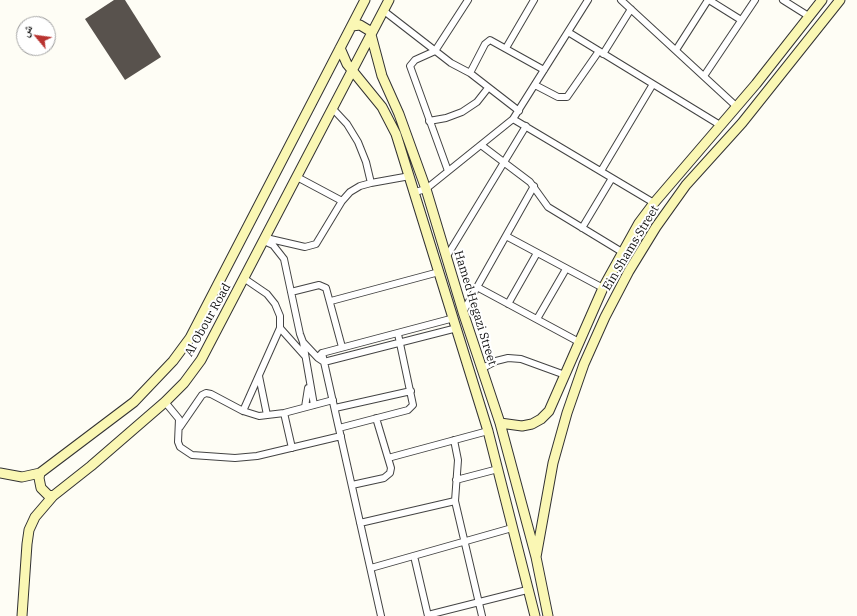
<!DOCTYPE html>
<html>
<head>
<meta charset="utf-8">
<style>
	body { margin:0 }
	#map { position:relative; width:857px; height:616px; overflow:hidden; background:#fefdf5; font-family:"IBM Plex Serif","Noto Naskh Arabic",serif }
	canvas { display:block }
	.north { position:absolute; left:16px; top:16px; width:40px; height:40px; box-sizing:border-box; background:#fff; border:1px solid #9f9f9f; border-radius:50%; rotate:299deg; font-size:11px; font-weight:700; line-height:16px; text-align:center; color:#101010 }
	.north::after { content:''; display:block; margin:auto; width:14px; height:18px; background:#b93330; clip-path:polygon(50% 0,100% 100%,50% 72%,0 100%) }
</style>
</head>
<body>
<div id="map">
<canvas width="857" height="616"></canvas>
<div class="north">ش</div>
</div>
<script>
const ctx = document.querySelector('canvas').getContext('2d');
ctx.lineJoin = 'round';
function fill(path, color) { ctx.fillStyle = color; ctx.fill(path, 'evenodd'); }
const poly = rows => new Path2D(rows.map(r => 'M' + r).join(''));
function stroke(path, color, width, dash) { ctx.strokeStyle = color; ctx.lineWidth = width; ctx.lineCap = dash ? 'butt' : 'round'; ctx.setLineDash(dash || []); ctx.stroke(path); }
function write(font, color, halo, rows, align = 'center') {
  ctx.font = font + ' "IBM Plex Serif",serif'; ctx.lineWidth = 4; ctx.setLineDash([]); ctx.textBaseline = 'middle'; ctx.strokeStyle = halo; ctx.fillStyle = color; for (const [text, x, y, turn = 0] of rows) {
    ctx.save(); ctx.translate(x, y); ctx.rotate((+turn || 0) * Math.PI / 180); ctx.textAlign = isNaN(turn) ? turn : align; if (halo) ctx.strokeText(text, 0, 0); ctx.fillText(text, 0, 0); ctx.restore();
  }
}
fill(poly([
	[114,0,125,0,161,57,125,80,85,19]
]), '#58524d');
const street = poly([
	[621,0,737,107],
	[709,0,741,20],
	[783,0,810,17],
	[384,11,451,63,470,73,519,111],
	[568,32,720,125],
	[506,48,534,0],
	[676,50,708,0],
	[603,54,631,9],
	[470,73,485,44,490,40,544,70],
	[704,76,755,0],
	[535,85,558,97,567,97,599,51],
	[333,109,347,124,358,142,366,162,371,183],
	[513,119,654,203],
	[429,121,446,118,462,112,477,102,488,88],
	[481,145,530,182,548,207,622,252],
	[448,171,410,66,415,60,435,51,468,0],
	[601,171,653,84],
	[297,177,342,201],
	[415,192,426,189,513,119,588,0],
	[582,228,612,178],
	[506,236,603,288],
	[266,238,305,247,316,244,342,201,350,192,360,186,371,183,410,176],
	[264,241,273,245,284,259,300,334,303,342,318,358,324,362,457,328],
	[447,256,526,126],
	[477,287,579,342],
	[291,292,319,285,326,288,342,347],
	[331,301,439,272],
	[508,304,537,253],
	[463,312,534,186],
	[537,319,566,269],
	[280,328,305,356],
	[303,342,314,405],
	[322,353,381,616],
	[320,355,322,353,454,318],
	[481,369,496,361,508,358,521,359,565,375],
	[259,376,267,415],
	[165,402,179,419,178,442,180,447,192,455,235,458,257,456,341,436],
	[305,407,308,388],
	[335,408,411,391],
	[243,411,280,328,280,316,275,304,267,294,245,279],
	[284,413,292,448],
	[180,427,202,395,206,393,211,394,243,411,259,416,284,413,333,400],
	[339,428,408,410,413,405,398,334],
	[454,440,458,460,455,501,482,616],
	[388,458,488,431],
	[456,480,498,469],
	[352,485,384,478,390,473,391,468,376,418],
	[360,523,455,501],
	[414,556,428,616],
	[371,568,512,528],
	[428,615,527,590]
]);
const secondary = poly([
	[352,26,360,25,370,31,382,76,399,114,426,189,463,312,500,423,536,557,548,616],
	[340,48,347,64,382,107,396,134,488,431,535,616],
	[500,423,522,426,532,424,541,419,549,411,603,288,639,223,654,203,756,84,822,0],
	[0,473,22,477,40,473,134,402,173,361,190,338,365,0],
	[40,473,39,478,41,488,48,495,53,496],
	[536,557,553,463,567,413,584,364,605,317,629,271,656,227,686,185,742,123,840,0],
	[22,616,27,544,29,530,35,517,53,496,91,466,165,402,184,383,201,360,389,0]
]);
stroke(street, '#434343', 8);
stroke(secondary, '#323232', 11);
stroke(street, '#fff', 6);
stroke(secondary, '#faf7b4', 9);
write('12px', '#101010', '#fff', [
	["Ein Shams Street",631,248,-59],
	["Hamed Hegazi Street",475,308,73],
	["Al Obour Road",208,320,-61]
]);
</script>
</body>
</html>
